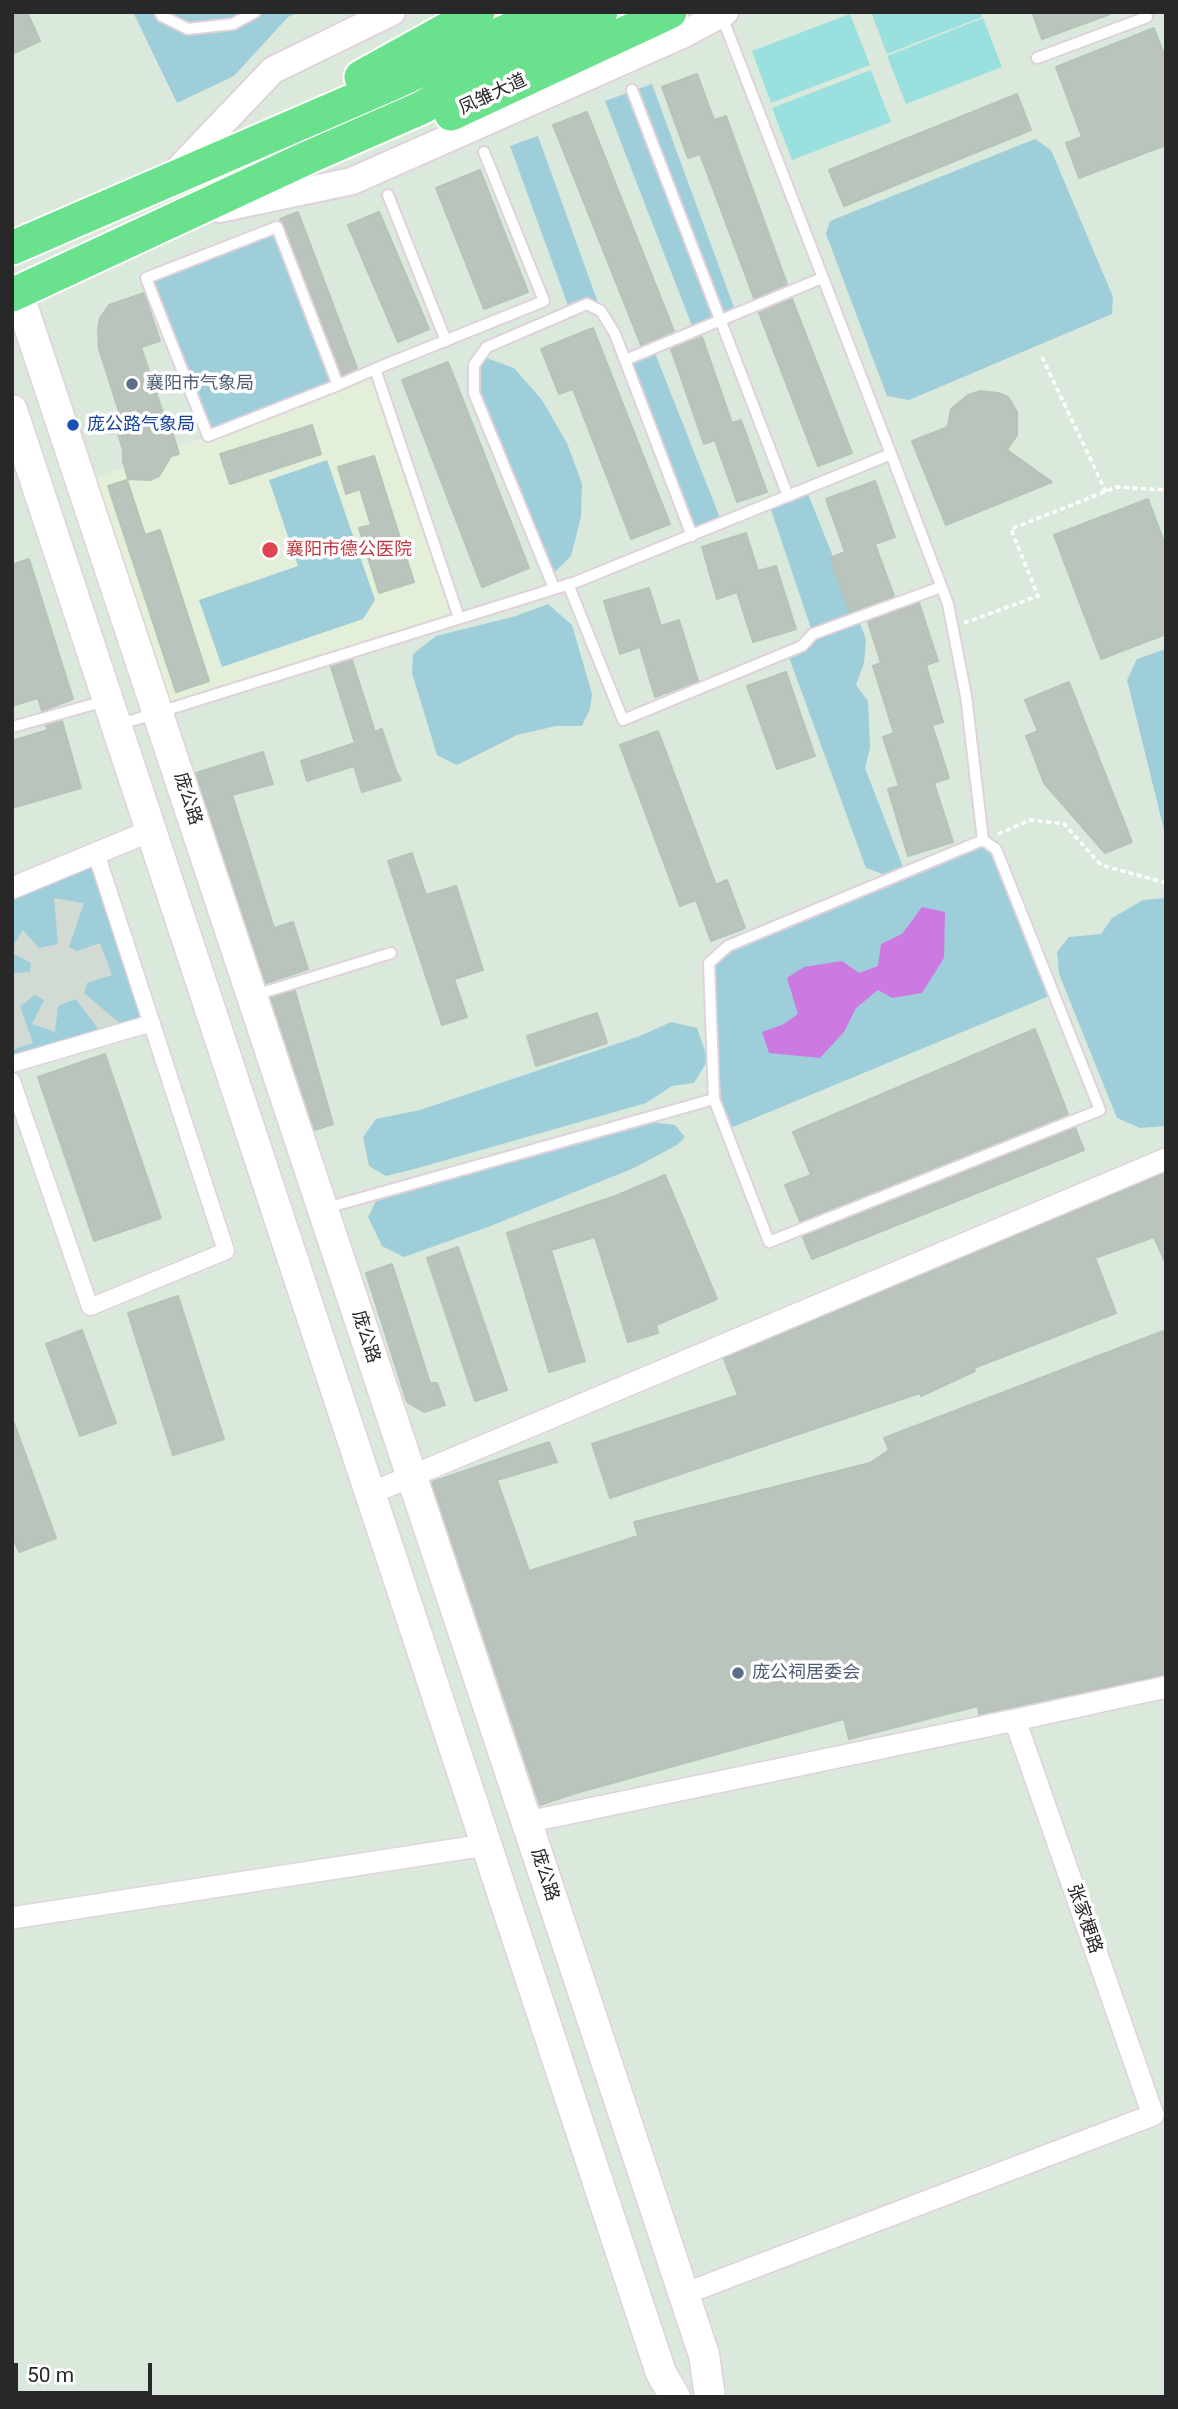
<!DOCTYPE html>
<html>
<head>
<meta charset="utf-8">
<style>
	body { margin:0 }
	#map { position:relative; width:1178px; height:2409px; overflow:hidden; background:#dbe9dd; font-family:Roboto,sans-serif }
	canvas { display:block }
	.frame { position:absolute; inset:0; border:14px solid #282828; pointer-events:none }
	.scale { position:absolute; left:14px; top:2363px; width:138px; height:32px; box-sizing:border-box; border:4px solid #282828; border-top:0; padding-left:9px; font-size:21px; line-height:24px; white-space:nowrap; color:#282828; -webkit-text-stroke:5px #fff; paint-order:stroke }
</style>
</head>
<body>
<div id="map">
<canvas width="1178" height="2409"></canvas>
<div class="frame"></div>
<div class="scale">50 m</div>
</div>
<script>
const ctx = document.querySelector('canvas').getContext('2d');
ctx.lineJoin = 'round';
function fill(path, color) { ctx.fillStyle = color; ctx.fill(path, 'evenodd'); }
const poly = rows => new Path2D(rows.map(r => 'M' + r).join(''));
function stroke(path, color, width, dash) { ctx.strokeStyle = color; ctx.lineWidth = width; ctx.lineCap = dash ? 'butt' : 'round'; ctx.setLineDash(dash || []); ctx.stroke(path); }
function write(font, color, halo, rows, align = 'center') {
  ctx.font = font + ' Roboto,"Noto Sans SC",sans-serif'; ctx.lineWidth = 7; ctx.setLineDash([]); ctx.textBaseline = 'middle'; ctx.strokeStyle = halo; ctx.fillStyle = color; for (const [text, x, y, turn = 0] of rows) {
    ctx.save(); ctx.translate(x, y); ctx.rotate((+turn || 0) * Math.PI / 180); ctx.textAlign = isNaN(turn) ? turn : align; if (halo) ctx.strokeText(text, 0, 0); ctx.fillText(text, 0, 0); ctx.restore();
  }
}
fill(poly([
	[375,369,459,618,159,712,81,483,208,436]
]), '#e4efd9');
fill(poly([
	[133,12,299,12,288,17,234,76,177,103],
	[652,84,736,313,694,331,605,101],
	[538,136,601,311,587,304,570,311,510,146],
	[1035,139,1051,150,1113,297,1112,314,909,400,887,396,826,234,830,221],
	[277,227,338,385,208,436,146,278],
	[653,348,722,523,692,536,625,360],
	[481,356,514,368,542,400,567,443,582,484,581,517,571,556,549,578,474,393],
	[327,460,375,600,363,619,222,667,199,600,298,566,269,480],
	[806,489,866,639,864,663,856,685,868,701,870,748,865,768,905,872,983,840,996,849,1054,994,726,1130,714,1099,709,963,728,946,891,877,866,868,787,652,813,634,769,504],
	[548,604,572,625,592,694,590,709,582,726,556,726,517,735,457,765,437,755,412,673,413,654,436,636,516,616],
	[1166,649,1166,838,1127,680,1137,659],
	[96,853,152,1023,12,1064,12,888],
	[1166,898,1166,1126,1140,1128,1117,1118,1059,974,1057,952,1069,937,1101,934,1112,918,1143,900],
	[671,1022,697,1028,708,1060,694,1083,672,1086,646,1103,418,1168,386,1176,369,1166,363,1137,376,1119,420,1110,640,1036],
	[650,1122,675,1125,685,1137,677,1145,634,1168,488,1227,404,1257,382,1246,368,1217,376,1201]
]), '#9dceda');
fill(poly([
	[871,12,981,12,982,17,887,54],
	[850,14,870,65,771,103,752,51],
	[983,18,1002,67,906,104,887,56],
	[871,70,891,122,792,160,772,108]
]), '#9ae0de');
fill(poly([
	[54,898,84,903,69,947,77,951,100,943,112,975,87,983,84,993,128,1030,104,1037,76,999,58,1006,55,1032,32,1024,44,1000,35,995,20,1006,33,1043,12,1050,12,973,30,972,31,963,12,953,12,947,23,930,39,948,58,944]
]), '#d1dad3');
fill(poly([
	[922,907,945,912,944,958,922,993,892,998,878,990,856,1008,844,1032,820,1058,769,1053,762,1032,784,1024,798,1014,787,978,804,967,842,961,859,973,878,966,881,944,902,934]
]), '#cc79e1');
const building = poly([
	[12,12,27,12,40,41,12,54,12,12],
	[1032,12,1110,12,1110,14,1042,39,1032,12],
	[1154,28,1166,60,1166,145,1079,178,1066,143,1082,137,1056,67,1154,28],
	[697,74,714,120,726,116,787,284,754,298,700,154,688,158,662,87,697,74],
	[1017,94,1031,130,844,206,829,170,1017,94],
	[587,112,674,331,641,345,553,125,587,112],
	[480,170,528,292,484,309,436,188,480,170],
	[298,212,357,368,342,375,284,224,280,219,298,212],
	[379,212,429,329,398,342,348,225,379,212],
	[144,293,160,341,141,347,164,416,168,418,179,454,171,456,159,476,150,480,128,479,123,461,123,450,115,424,122,421,99,349,98,329,100,318,109,305,144,293],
	[792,299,852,453,818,466,759,313,792,299],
	[593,328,670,524,631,539,573,389,559,394,541,349,593,328],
	[702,337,732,423,741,420,767,492,737,502,715,440,704,444,671,349,702,337],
	[448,362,529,568,482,587,402,380,448,362],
	[980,391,998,393,1008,397,1017,412,1017,435,1007,450,1052,482,946,525,912,441,948,427,951,409,968,395,980,391],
	[312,425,321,454,230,484,220,454,312,425],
	[374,456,414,582,379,593,359,528,371,525,360,489,346,494,338,467,374,456],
	[127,480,145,535,160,530,209,681,176,692,108,486,127,480],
	[875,481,895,537,875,544,894,596,850,612,830,558,845,552,826,499,875,481],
	[1148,499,1166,547,1166,634,1101,659,1054,535,1148,499],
	[746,533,758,571,776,566,796,629,753,642,737,592,717,599,702,547,746,533],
	[29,559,73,699,42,711,38,698,12,706,12,565,29,559],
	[649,588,661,626,679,620,698,681,655,697,640,647,620,654,604,601,649,588],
	[919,603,938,661,926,665,943,722,932,725,949,778,934,783,953,842,908,856,888,789,899,786,883,737,894,733,873,666,881,663,868,622,919,603],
	[352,660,375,732,382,729,396,771,401,780,362,792,354,766,307,781,301,761,355,743,331,667,352,660],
	[786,672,815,756,777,769,747,686,786,672],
	[1069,682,1132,842,1105,853,1044,783,1026,736,1038,731,1025,700,1069,682],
	[62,721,81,788,12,808,12,741,48,730,46,726,62,721],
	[658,731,716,885,727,880,745,928,711,941,696,900,680,906,620,745,658,731],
	[263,752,273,784,232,795,274,928,293,922,308,969,266,983,196,773,263,752],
	[412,853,426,895,456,886,483,970,454,979,467,1017,442,1025,388,861,412,853],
	[295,991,333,1124,315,1130,271,998,295,991],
	[597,1013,607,1043,536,1066,527,1036,597,1013],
	[1035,1029,1068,1114,800,1221,785,1185,811,1175,793,1132,1035,1029],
	[105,1054,161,1218,94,1241,38,1077,105,1054],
	[1075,1128,1084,1150,812,1259,803,1237,1075,1128],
	[1166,1173,1166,1264,1154,1237,1095,1258,1116,1313,974,1368,975,1371,921,1396,920,1393,610,1498,592,1444,738,1395,724,1359,1166,1173],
	[665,1175,717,1299,656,1325,658,1333,628,1342,595,1237,551,1250,585,1361,549,1372,507,1233,618,1195,665,1175],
	[458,1247,507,1390,475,1401,427,1258,458,1247],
	[392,1264,430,1383,437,1383,445,1405,424,1412,407,1402,366,1273,392,1264],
	[178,1296,224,1439,173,1455,128,1313,178,1296],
	[82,1330,116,1423,80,1436,46,1344,82,1330],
	[1166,1330,1166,1674,979,1714,978,1706,849,1739,844,1719,576,1793,540,1805,432,1482,549,1442,557,1462,497,1480,529,1571,638,1536,634,1522,870,1463,889,1450,884,1438,1166,1330],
	[12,1423,14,1423,56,1538,19,1552,12,1535,12,1423]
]);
fill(building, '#bbc4bc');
stroke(building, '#b5c4b8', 2);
const service = poly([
	[160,12,162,16,188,29,233,24,255,12],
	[1037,58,1147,17,1145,12],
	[632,90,788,496],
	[388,195,446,341],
	[625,360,822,278],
	[375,369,544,301,484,152],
	[338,385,277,227,146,278,208,436,338,385,375,369,459,618],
	[891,454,948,604,966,696,983,840],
	[568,584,623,720,802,646,813,634,941,587],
	[554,588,474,393,474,365,487,347,587,304,601,311,615,334,692,536],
	[118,725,576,582,891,454,721,14],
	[12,727,105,701],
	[983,840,996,849,1100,1110,769,1242,714,1099,709,963,728,946,983,840],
	[255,995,391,953],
	[326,1208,714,1099]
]);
const pedestrian = poly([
	[12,1064,152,1023],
	[12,1081,90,1307,226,1251,96,853]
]);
const minor = poly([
	[12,888,150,831],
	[369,1494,1166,1159],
	[1015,1720,1166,1687],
	[527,1822,1015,1720,1153,2115,684,2294],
	[12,1918,485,1845]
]);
const tertiary = poly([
	[172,176,273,70,392,12],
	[219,209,352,181,684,34,725,12]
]);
const secondary = poly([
	[18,293,704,2355,710,2397],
	[12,410,661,2373,675,2397]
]);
const primary = poly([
	[361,77,478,12],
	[451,114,670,12],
	[12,248,398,81,547,12],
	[12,295,309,157,421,108,546,39,601,12]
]);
stroke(service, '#e0d1da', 14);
stroke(pedestrian, '#e0d1da', 19);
stroke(minor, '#e0d1da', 24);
stroke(tertiary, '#e0d1da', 30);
stroke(secondary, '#e0d1da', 33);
stroke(primary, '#fff', 37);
stroke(poly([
	[1042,357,1106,492],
	[964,623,1038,596,1011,529,1117,487,1166,490],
	[998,834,1030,820,1064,824,1101,865,1166,883]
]), '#fff', 3.5, [5, 3.5]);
stroke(service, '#fff', 10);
stroke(pedestrian, '#fff', 16);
stroke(minor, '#fff', 21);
stroke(tertiary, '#fff', 26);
stroke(secondary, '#fff', 30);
stroke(primary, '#69e18d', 33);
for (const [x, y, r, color] of [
	[132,384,7,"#5c6f8a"],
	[73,425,7,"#1a4fb4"],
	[270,550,9,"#e0444e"],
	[738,1673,7,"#5c6f8a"]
]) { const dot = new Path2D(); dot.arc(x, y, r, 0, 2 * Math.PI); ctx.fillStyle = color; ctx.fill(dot); stroke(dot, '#fff', 2.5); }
write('18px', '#282828', '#fff', [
	["凤雏大道",493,95,-25],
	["庞公路",187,799,72],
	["庞公路",365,1337,72],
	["庞公路",544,1875,72],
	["张家梗路",1084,1919,71]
]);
write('18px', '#4e5e75', '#fff', [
	["襄阳市气象局",146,384],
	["庞公祠居委会",752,1673]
], 'left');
write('18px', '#164399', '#fff', [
	["庞公路气象局",87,425]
], 'left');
write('18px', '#be3a42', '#fff', [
	["襄阳市德公医院",286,550]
], 'left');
</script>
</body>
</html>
